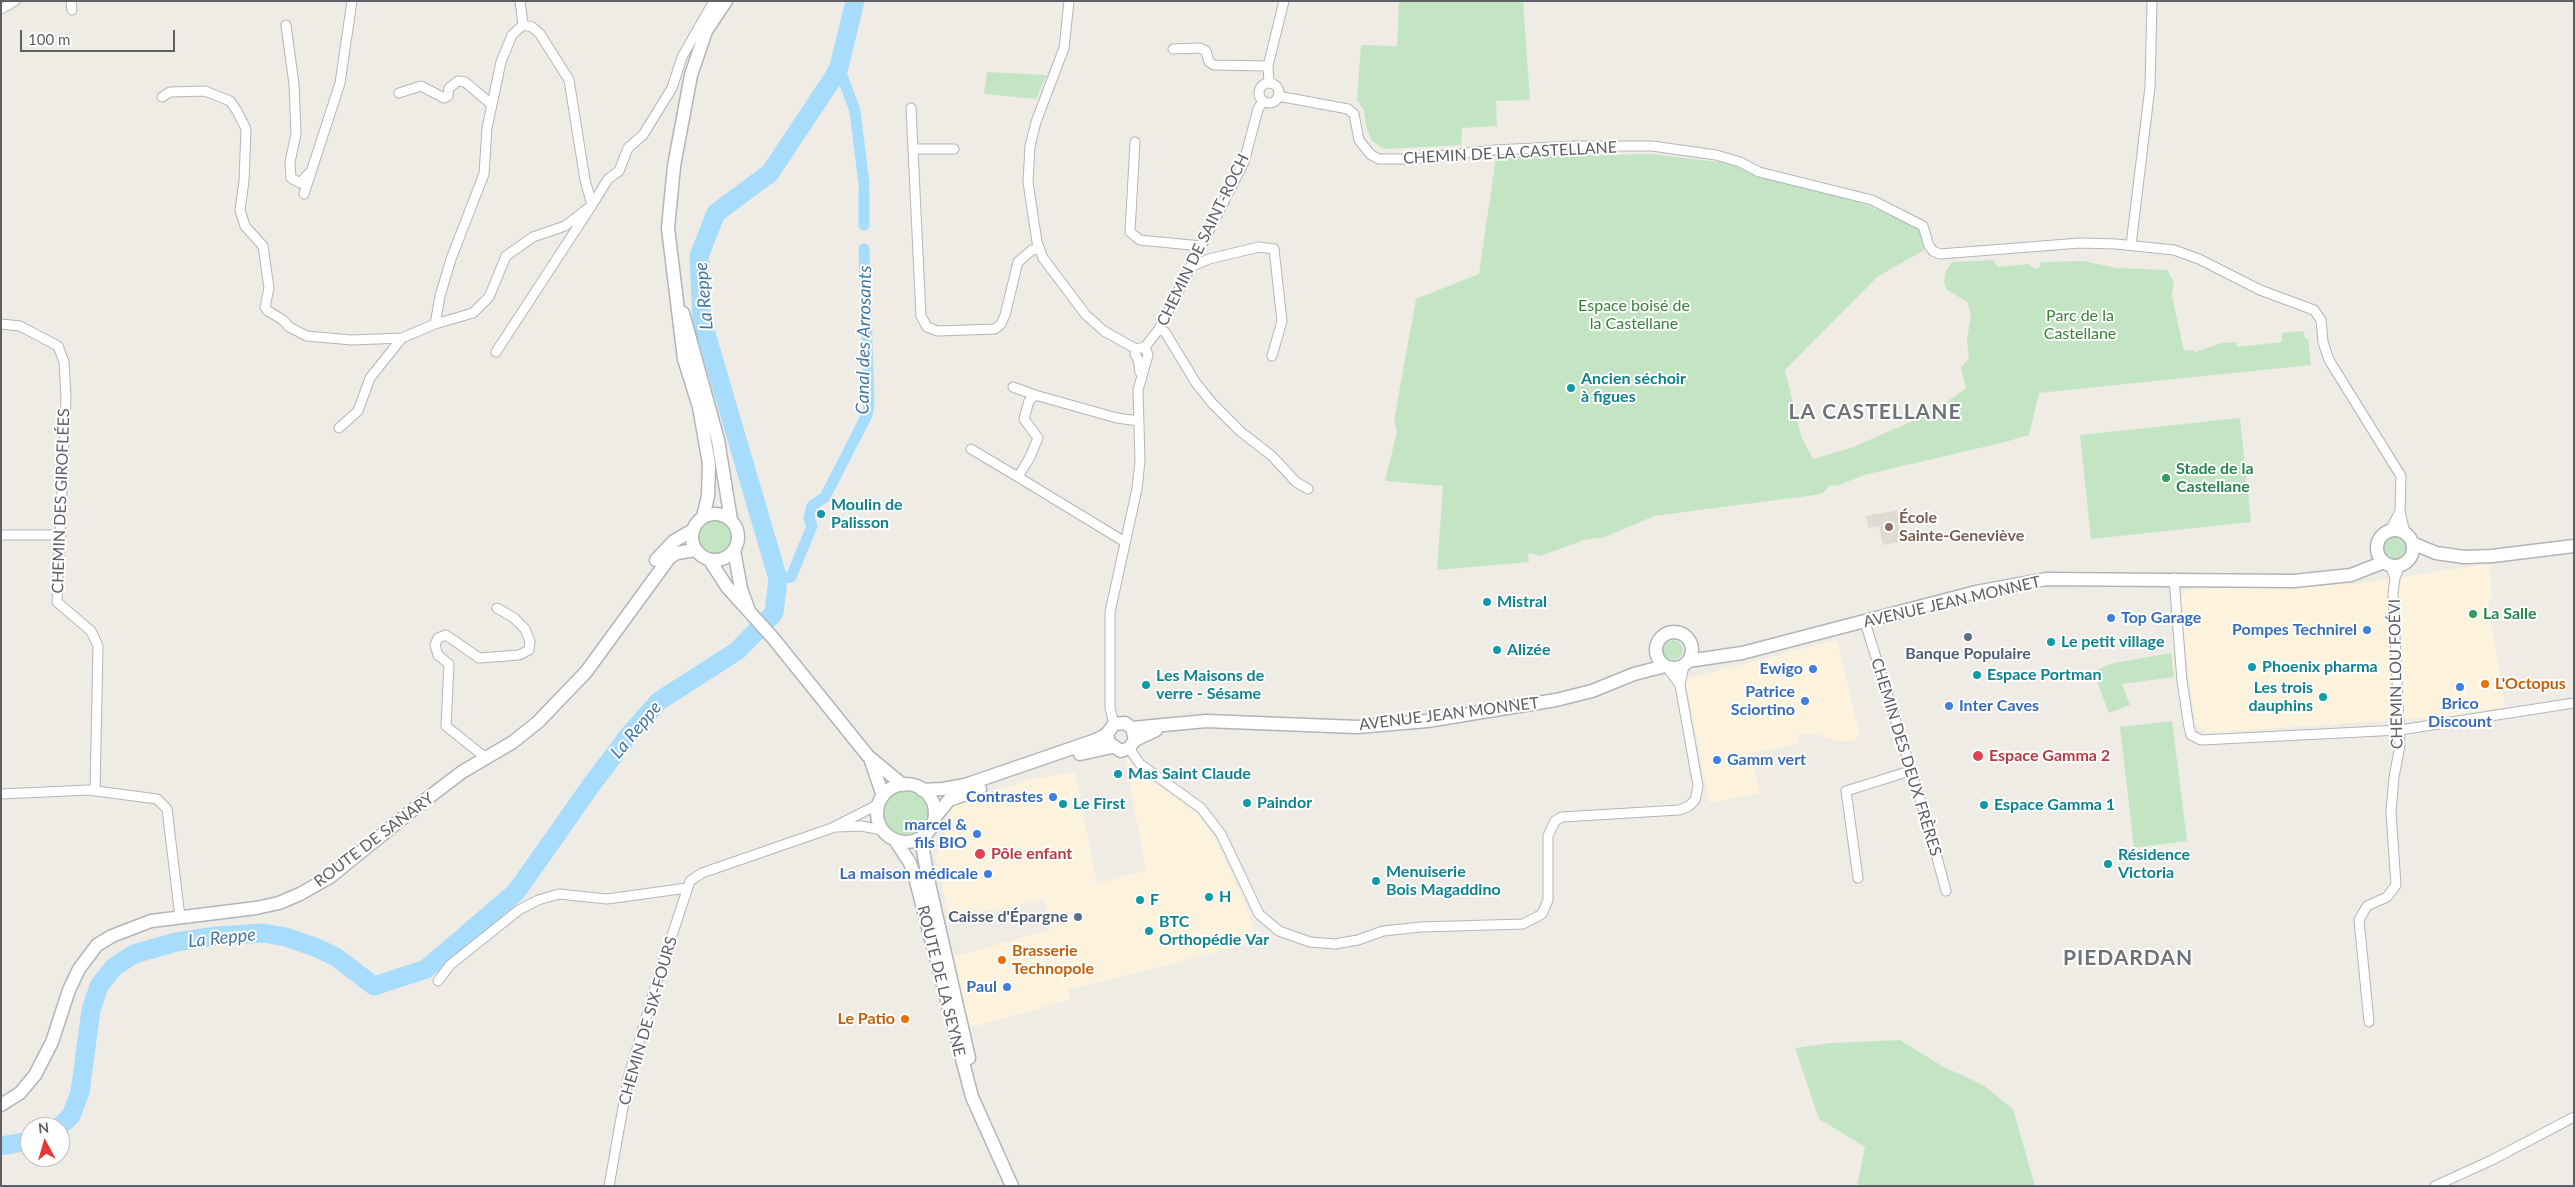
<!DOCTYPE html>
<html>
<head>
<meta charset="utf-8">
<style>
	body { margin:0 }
	#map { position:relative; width:2575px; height:1187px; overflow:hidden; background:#efece5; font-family:Lato,sans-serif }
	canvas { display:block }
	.frame { position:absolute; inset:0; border:2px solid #5d6165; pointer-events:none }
	.north { position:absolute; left:20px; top:1117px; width:50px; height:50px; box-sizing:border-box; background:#fff; border:1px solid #bec0c1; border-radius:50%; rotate:354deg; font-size:14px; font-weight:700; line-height:20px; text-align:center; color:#5d6165 }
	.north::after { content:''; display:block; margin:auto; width:18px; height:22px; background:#e43b36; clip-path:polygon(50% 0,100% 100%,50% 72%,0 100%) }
	.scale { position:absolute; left:20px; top:30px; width:155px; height:22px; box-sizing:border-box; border:2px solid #5d6165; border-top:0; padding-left:6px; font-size:15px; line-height:18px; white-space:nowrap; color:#5d6165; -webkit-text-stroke:4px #fff; paint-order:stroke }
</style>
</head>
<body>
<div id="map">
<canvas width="2575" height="1187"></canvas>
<div class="frame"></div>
<div class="north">N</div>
<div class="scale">100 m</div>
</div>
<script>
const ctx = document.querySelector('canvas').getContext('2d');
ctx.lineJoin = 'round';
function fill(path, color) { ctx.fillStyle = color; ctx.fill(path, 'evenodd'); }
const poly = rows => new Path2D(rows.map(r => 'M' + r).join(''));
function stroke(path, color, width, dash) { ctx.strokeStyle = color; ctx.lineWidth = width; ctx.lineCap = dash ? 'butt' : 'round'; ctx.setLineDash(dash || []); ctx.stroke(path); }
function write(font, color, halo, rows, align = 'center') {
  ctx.font = font + ' Lato,sans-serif'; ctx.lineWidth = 4; ctx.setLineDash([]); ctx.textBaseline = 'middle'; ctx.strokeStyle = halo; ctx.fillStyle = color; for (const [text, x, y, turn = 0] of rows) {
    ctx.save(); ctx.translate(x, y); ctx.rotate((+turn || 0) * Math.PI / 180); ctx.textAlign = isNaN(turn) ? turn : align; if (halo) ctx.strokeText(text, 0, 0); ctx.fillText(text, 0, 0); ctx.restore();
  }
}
fill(poly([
	[2489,564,2492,599,2488,601,2505,706,2450,716,2207,733,2195,723,2180,605,2180,596,2188,589,2357,584],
	[1837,640,1859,733,1858,738,1853,741,1836,741,1817,734,1798,733,1799,744,1751,753,1760,793,1710,803,1685,679],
	[1125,757,1140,772,1198,815,1215,839,1247,908,1258,941,1068,990,1070,1000,969,1028,953,957,1052,929,1044,899,994,912,993,908,950,919,936,859,953,805,1033,779,1075,772,1097,884,1146,871]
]), '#fdf3dc');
fill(poly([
	[1910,508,1912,520,1898,523,1901,535,1914,532,1916,539,1883,545,1879,526,1868,528,1866,516]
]), '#dfdbd3');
fill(poly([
	[1399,1,1523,1,1530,100,1496,101,1497,126,1462,128,1461,145,1384,149,1372,141,1366,126,1364,110,1357,100,1361,45,1397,46],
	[987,72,1047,75,1036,99,984,94],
	[1651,154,1719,162,1828,191,1922,226,1924,250,1877,277,1785,370,1801,436,1813,459,1851,448,1933,412,1966,388,1961,368,1966,361,1969,360,1967,340,1971,314,1967,302,1947,290,1944,283,1945,273,1952,262,1993,260,1998,267,2029,264,2034,269,2039,268,2041,262,2083,261,2117,268,2167,270,2174,282,2172,296,2184,351,2193,350,2195,352,2222,343,2236,342,2237,347,2282,342,2282,333,2304,331,2305,339,2308,339,2311,365,2039,393,2029,435,2005,442,1864,475,1837,486,1830,485,1823,493,1815,495,1654,516,1605,537,1584,540,1541,556,1528,553,1529,562,1437,570,1443,486,1385,481,1397,432,1394,420,1416,299,1479,274,1496,157],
	[2240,418,2251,522,2091,539,2080,435],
	'692 537a23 23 0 1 1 46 0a23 23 0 1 1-46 0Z',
	'2384 548a11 11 0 1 1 22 0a11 11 0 1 1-22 0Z',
	'1663 650a10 10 0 1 1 20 0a10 10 0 1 1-20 0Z',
	[2171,653,2174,677,2122,684,2130,705,2109,713,2093,671,2114,663],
	[2172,721,2187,841,2134,848,2120,727],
	'877 813a29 29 0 1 1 58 0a29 29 0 1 1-58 0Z',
	[1900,1040,1942,1066,1983,1085,2013,1109,2035,1186,1857,1186,1865,1147,1819,1119,1795,1048,1831,1043]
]), '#c4e5c3');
stroke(poly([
	[839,67,855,111,864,184],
	[864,189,864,225],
	[778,579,791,577,812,526,809,518,812,506,825,497,867,415,869,404,864,249]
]), '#a8dcfc', 11);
stroke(poly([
	[59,1127,71,1116,80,1092,91,1010,99,986,114,967,134,954,176,942,216,936,263,933,286,937,315,947,336,957,374,986,426,969,516,892,592,784,629,735,659,701,737,651,774,613,778,579,702,320,699,256,716,213,770,173,833,78,839,67,855,1],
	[1,1146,30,1141]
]), '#a8dcfc', 19);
const minor = poly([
	[71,1,72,10],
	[520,1,523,25],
	[1069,1,1064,48,1036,122,1030,146,1028,182,1037,242,1043,258,1086,315,1104,331,1136,349],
	[1,9,15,1],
	[286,25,294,84,296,134,290,162,291,178,300,183,309,173],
	[1173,49,1200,48,1206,51,1209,62,1214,65,1268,66],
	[1269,83,1268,66,1284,1],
	'1259 93a10 10 0 1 1 20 0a10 10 0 1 1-20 0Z',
	[399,93,421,86,444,98,448,96,449,88,458,81,465,82,491,104],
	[1278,96,1348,109,1354,114,1359,140,1371,155,1379,159,1411,159,1495,150,1575,146,1652,146,1716,155,1740,162,1759,172,1872,200,1923,226,1929,246,1933,251,1940,254,2080,243,2116,244,2174,250,2199,259,2260,290,2314,310,2321,320,2323,342,2329,360,2401,476,2400,511,2405,533],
	[162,97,170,92,205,91,230,101,237,111,246,129,244,181,240,210,245,226,263,246,269,288,265,307,268,311,283,320,289,327,307,336,352,340,402,338,435,324,473,313,489,297,506,256,533,237,565,226,592,205,608,179,619,171,628,148,643,135,672,88,682,57,714,1],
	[911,108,921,316,927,327,938,331,995,329,1001,324,1005,315,1018,262,1032,250,1038,249],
	[1135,142,1130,232,1140,240,1201,246],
	[913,149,954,149],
	[304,194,340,83,352,1],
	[2131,245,2150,87,2152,1],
	[1190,267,1209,259,1259,247,1274,249,1282,321,1272,356],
	[1,324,20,326,58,346,64,362,66,399,57,602,91,631,98,646,95,791],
	[435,324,440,296,451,259,484,174,487,128,501,62,512,35,523,25,532,27,540,34,569,80,585,180,592,205,496,352],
	[1159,329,1165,332,1196,383,1212,403,1241,432,1272,456,1296,482,1308,489],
	[1145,347,1159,329,1244,162,1258,109,1263,101],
	[1136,349,1135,354,1138,359,1140,372],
	[1013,387,1035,395],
	[339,428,358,411,370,378,402,338],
	[971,449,1018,477],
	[2390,531,2400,511],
	[1,535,61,535],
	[1125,542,1018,477,1030,457,1038,438,1024,419,1029,401,1035,395,1117,418,1139,421],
	[2390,565,2395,578],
	[2174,578,2182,681,2189,727,2191,735,2201,740,2400,730,2574,703],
	[1865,622,1929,828,1946,891],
	[1667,667,1680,685],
	[1114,724,1110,708,1110,612,1137,489,1140,461,1138,390,1148,355,1145,347,1136,349],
	[1129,748,1140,764,1201,808,1221,834,1259,914,1279,931,1310,942,1335,944,1358,940,1383,931,1421,927,1523,924,1542,914,1548,900,1548,836,1555,821,1562,817,1679,810,1689,806,1695,800,1698,786,1680,685,1684,665],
	[486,758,446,726,449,664,438,655,435,645,438,638,446,635,479,658,519,655,529,650,530,641,525,629,514,618,497,608],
	[1,794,88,790,157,799,167,809,180,917],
	[837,827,861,826,882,830],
	[1858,878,1846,791,1910,771],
	[438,981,450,965,519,910,538,900,559,894,607,899,687,888],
	[2369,1022,2359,920,2367,906,2387,897,2396,885,2391,812,2394,777,2400,746,2393,593,2395,578,2400,565],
	[609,1186,628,1079,655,987,690,881,702,873,832,828,879,804],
	[2435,1186,2492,1160,2574,1117]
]);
const secondary = poly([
	[683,313,718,440,731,520],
	'692 537a23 23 0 1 1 46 0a23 23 0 1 1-46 0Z',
	[703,517,708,496,709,464,699,407,684,359,668,228,674,166,691,75,706,31,726,1],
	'2377 548a18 18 0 1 1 36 0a18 18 0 1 1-36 0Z',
	[2412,543,2436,553,2464,557,2492,556,2574,546],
	[734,550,741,589,748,608],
	[709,559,727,587,773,638,868,756,903,785],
	[656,560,674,541,693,530],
	'1656 650a18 18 0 1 1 36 0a18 18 0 1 1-36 0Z',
	[1688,661,1742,653,1976,592,2046,579,2294,581,2351,575,2384,562],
	[1132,728,1206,721,1357,727,1427,721,1556,700,1592,691,1634,674,1665,666],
	[1135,740,1132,728,1125,723,1114,724,1107,734,1109,743,1121,751,1129,748,1135,740,1156,730],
	[1080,754,1112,747],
	[871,761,883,796],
	'877 813a29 29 0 1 1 58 0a29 29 0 1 1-58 0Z',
	[922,790,943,789,965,785,1096,740,1107,734],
	[935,817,949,800,980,789],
	[924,836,923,850,928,879,969,1058],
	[895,840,910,863,916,881,972,1097,1012,1186],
	[1,1105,20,1093,35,1075,52,1042,69,990,79,969,97,945,112,936,151,921,256,908,279,903,300,894,330,877,420,804,462,772,513,742,538,722,586,672,670,557,677,553,695,550]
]);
stroke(minor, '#b2b6b9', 11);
stroke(secondary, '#b1b5b9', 15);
stroke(minor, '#fff', 9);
stroke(secondary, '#fff', 12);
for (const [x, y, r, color] of [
	[1571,388,5,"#0f9aa8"],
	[2166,478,5,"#2e9e5b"],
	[821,514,5,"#0f9aa8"],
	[1889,527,5,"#8d6e63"],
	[1487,602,5,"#0f9aa8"],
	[2473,614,5,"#2e9e5b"],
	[2111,618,5,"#3f7fe0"],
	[2367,630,5,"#3f7fe0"],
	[1968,637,5,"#5c6f8a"],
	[2051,642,5,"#0f9aa8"],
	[1497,650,5,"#0f9aa8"],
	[2252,667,5,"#0f9aa8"],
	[1813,669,5,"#3f7fe0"],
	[1977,675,5,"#0f9aa8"],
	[2485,684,5,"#e8710a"],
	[1146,685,5,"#0f9aa8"],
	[2460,687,5,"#3f7fe0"],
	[2323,697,5,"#0f9aa8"],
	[1805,701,5,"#3f7fe0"],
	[1949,706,5,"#3f7fe0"],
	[1978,756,6,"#e0444e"],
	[1717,760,5,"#3f7fe0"],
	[1118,774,5,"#0f9aa8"],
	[1053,797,5,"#3f7fe0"],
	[1247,803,5,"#0f9aa8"],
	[1063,804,5,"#0f9aa8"],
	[1984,805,5,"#0f9aa8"],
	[977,834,5,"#3f7fe0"],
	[980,854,6,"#e0444e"],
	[2108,864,5,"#0f9aa8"],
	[988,874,5,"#3f7fe0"],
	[1376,881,5,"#0f9aa8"],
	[1209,897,5,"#0f9aa8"],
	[1140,900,5,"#0f9aa8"],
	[1078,917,5,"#5c6f8a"],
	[1149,931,5,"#0f9aa8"],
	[1002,960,5,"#e8710a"],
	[1007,987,5,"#3f7fe0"],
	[905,1019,5,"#e8710a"]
]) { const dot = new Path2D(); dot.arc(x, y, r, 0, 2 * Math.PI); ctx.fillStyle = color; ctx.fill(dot); stroke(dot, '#fff', 2); }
write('16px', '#5d6165', '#fff', [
	["CHEMIN DE LA CASTELLANE",1510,153,-3],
	["CHEMIN DE SAINT-ROCH",1203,240,-64],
	["CHEMIN DES GIROFLÉES",61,501,-88],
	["AVENUE JEAN MONNET",1952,602,-13],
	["CHEMIN LOU FOÉVI",2396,674,-91],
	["AVENUE JEAN MONNET",1449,714,-7],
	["CHEMIN DES DEUX FRÈRES",1906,757,73],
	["ROUTE DE SANARY",374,840,-37],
	["ROUTE DE LA SEYNE",941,981,76],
	["CHEMIN DE SIX-FOURS",648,1021,-74]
]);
write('16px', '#388237', '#fff', [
	["Espace boisé de",1634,306],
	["la Castellane",1634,324],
	["Parc de la",2080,316],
	["Castellane",2080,334]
]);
write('bold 16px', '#0d838f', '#fff', [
	["Ancien séchoir",1581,379],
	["à figues",1581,397],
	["Moulin de",831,505],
	["Palisson",831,523],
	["Mistral",1497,602],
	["Le petit village",2061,642],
	["Alizée",1507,650],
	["Phoenix pharma",2262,667],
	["Espace Portman",1987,675],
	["Les Maisons de",1156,676],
	["verre - Sésame",1156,694],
	["Les trois",2313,688,"right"],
	["dauphins",2313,706,"right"],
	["Mas Saint Claude",1128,774],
	["Paindor",1257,803],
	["Le First",1073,804],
	["Espace Gamma 1",1994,805],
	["Résidence",2118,855],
	["Victoria",2118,873],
	["Menuiserie",1386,872],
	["Bois Magaddino",1386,890],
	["H",1219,897],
	["F",1150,900],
	["BTC",1159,922],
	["Orthopédie Var",1159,940]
], 'left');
write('bold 16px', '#27864d', '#fff', [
	["Stade de la",2176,469],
	["Castellane",2176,487],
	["La Salle",2483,614]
], 'left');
write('bold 16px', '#785e54', '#fff', [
	["École",1899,518],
	["Sainte-Geneviève",1899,536]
], 'left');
write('bold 16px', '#366cbe', '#fff', [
	["Top Garage",2121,618,"left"],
	["Pompes Technirel",2357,630],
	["Ewigo",1803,669],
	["Patrice",1795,692],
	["Sciortino",1795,710],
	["Brico",2460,704,"center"],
	["Discount",2460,722,"center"],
	["Inter Caves",1959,706,"left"],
	["Gamm vert",1727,760,"left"],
	["Contrastes",1043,797],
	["marcel &",967,825],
	["fils BIO",967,843],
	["La maison médicale",978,874],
	["Paul",997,987]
], 'right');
write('bold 16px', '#4e5e75', '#fff', [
	["Banque Populaire",1968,654],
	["Caisse d'Épargne",1068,917,"right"]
]);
write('bold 16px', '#c56008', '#fff', [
	["L'Octopus",2495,684],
	["Brasserie",1012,951],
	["Technopole",1012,969],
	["Le Patio",895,1019,"right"]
], 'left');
write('bold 16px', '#be3a42', '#fff', [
	["Espace Gamma 2",1989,756],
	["Pôle enfant",991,854]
], 'left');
write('italic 18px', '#4178a6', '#fff', [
	["La Reppe",704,296,-95],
	["Canal des Arrosants",864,340,-89],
	["La Reppe",636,730,-50],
	["La Reppe",222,938,-6]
]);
ctx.letterSpacing = '1px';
write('bold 21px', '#6e7377', '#fff', [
	["LA CASTELLANE",1875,412],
	["PIEDARDAN",2128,958]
]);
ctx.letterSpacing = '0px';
</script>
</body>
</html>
